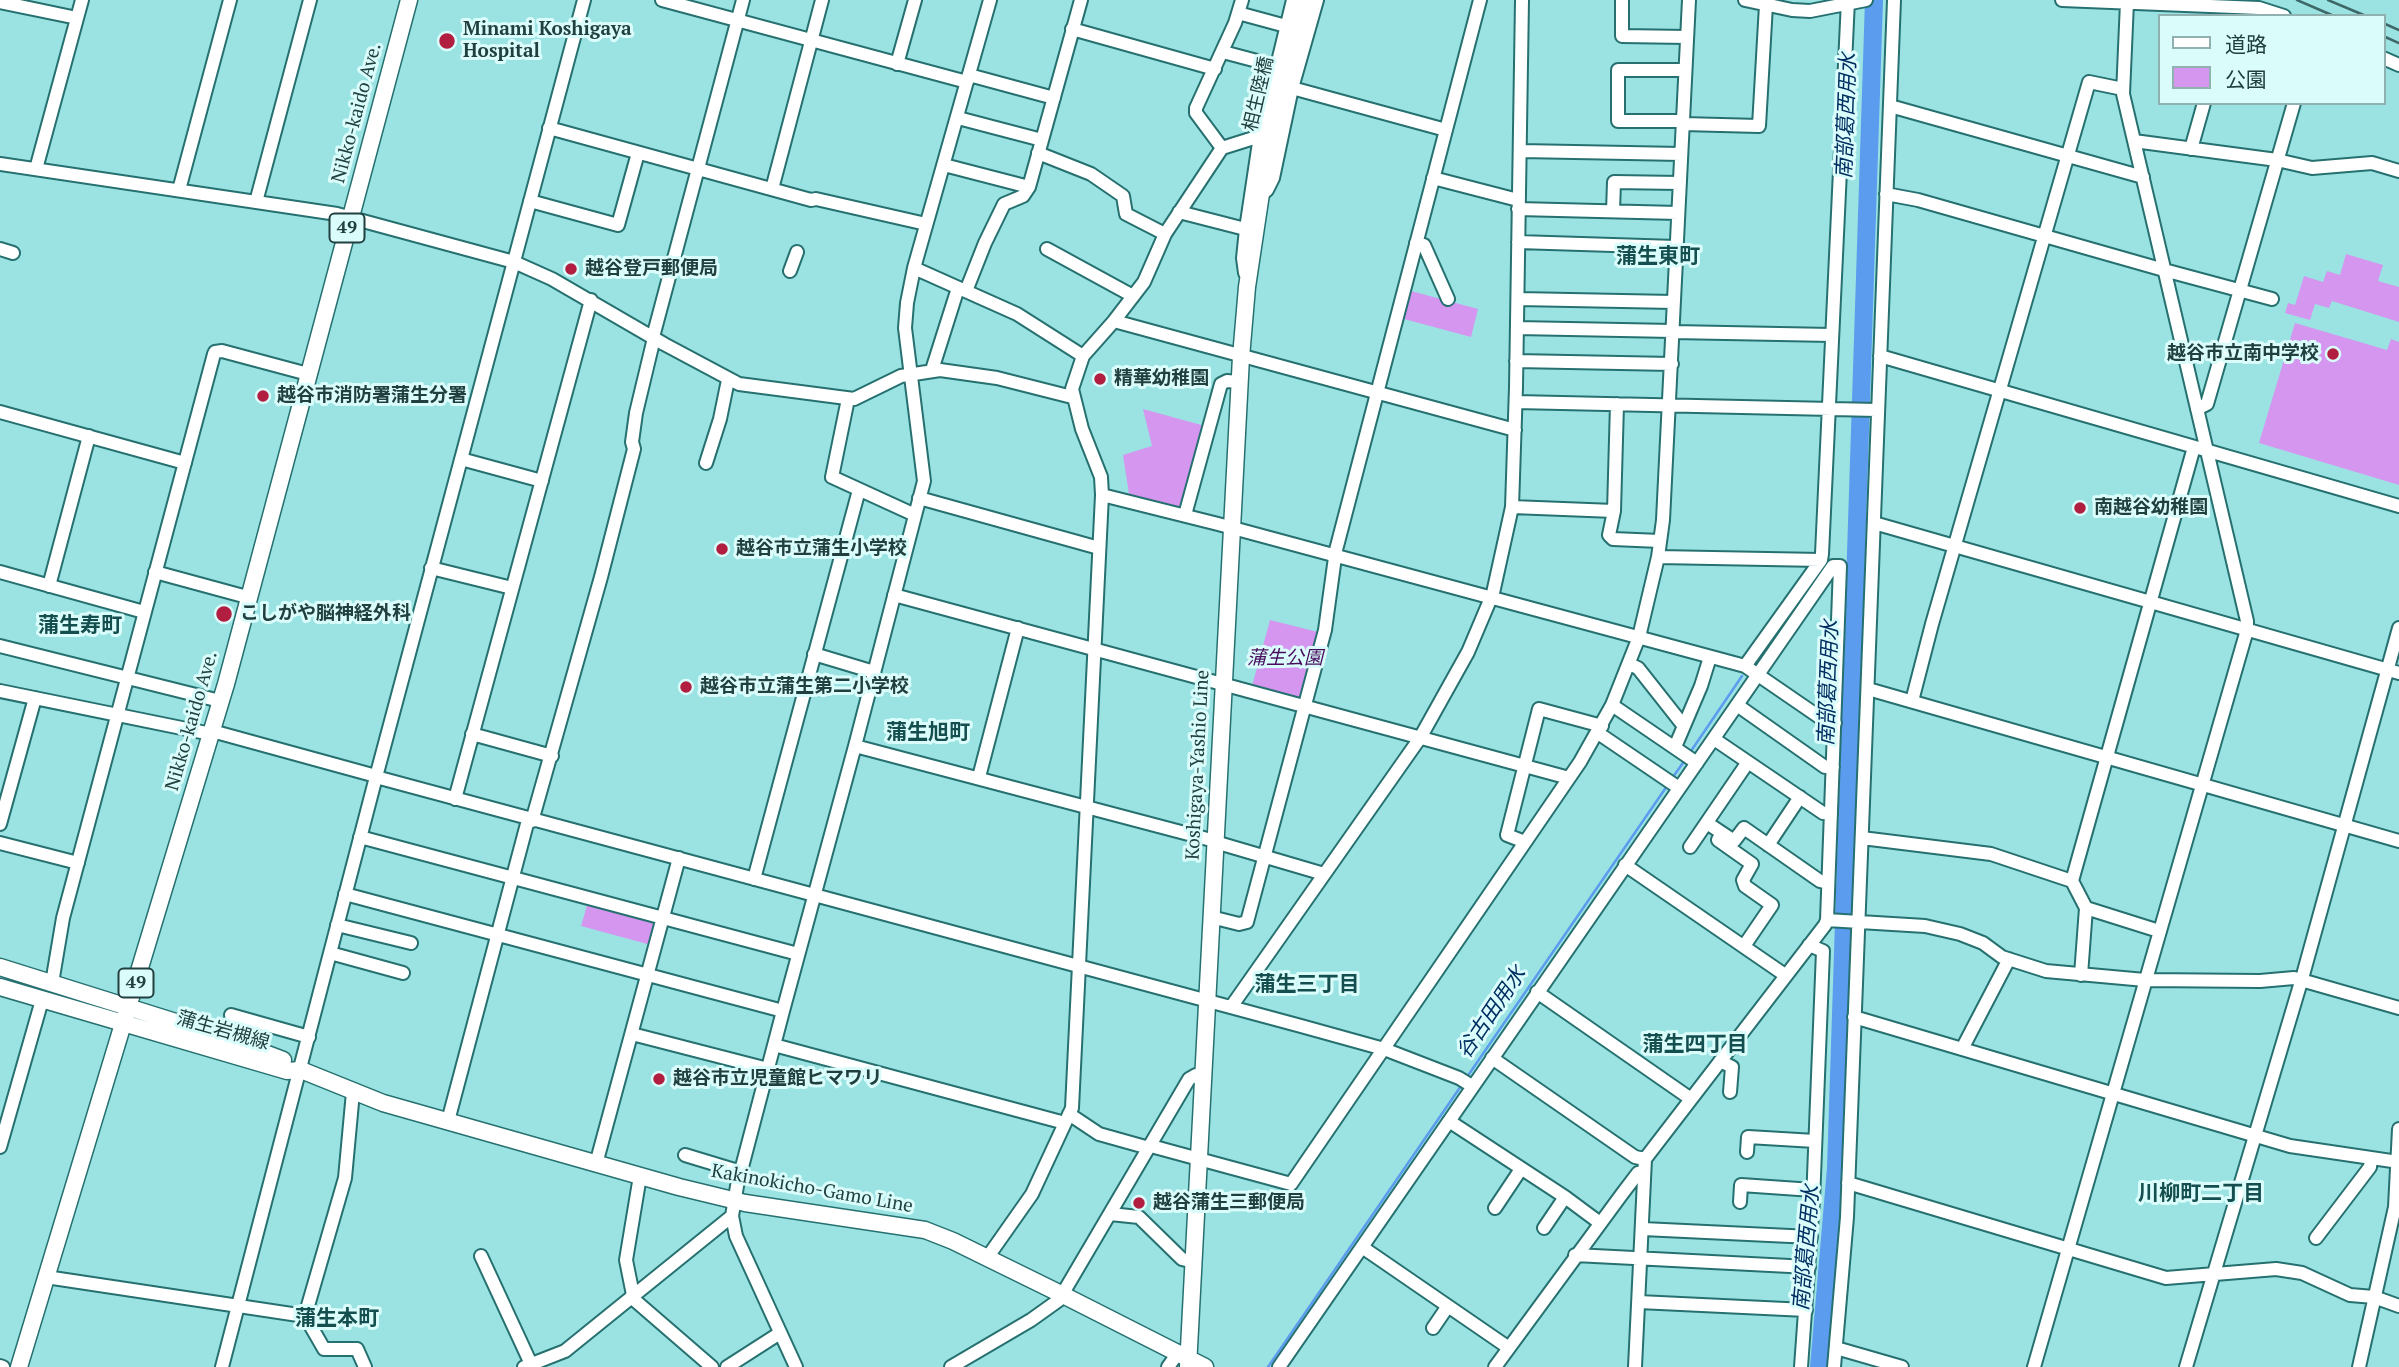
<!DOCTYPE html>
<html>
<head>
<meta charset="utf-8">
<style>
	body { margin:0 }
	#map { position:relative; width:2399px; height:1367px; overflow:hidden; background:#9be3e3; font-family:"PT Serif","Noto Sans JP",serif }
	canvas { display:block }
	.legend { position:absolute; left:2158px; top:14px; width:228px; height:91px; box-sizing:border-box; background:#dafdfc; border:2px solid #90b1b0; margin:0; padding:9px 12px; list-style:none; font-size:21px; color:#213f3f }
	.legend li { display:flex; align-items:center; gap:14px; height:35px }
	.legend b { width:35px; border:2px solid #90b1b0 }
</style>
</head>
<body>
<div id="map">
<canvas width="2399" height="1367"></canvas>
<ul class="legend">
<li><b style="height:9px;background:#fff"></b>道路</li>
<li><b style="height:19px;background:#d496ef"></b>公園</li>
</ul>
</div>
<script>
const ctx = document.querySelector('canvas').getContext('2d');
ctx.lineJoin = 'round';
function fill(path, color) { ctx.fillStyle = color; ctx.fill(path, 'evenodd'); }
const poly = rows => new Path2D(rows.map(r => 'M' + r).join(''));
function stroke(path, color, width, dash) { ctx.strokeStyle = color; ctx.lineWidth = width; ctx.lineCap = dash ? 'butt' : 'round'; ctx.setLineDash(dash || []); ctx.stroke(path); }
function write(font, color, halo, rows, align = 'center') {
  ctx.font = font + ' "PT Serif","Noto Sans JP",serif'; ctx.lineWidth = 6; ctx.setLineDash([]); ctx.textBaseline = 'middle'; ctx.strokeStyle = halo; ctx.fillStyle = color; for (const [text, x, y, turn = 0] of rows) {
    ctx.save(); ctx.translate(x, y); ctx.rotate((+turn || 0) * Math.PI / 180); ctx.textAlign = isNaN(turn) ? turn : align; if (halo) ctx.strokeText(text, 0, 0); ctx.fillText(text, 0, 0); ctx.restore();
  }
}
fill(poly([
	[2346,254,2383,265,2378,281,2399,287,2399,322,2332,301,2329,308,2315,304,2310,320,2285,313,2288,303,2295,305,2304,276,2323,282,2327,271,2340,275],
	[1411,291,1478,309,1471,337,1404,319],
	[2295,323,2387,350,2391,339,2399,342,2399,485,2259,443],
	[1143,409,1205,426,1180,508,1129,494,1123,455,1152,446],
	[1270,620,1318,632,1300,699,1252,686],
	[588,902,657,922,651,945,581,926]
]), '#d496ef');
stroke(poly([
	[1689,754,1742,676],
	[1673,777,1685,760],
	[1467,1077,1667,786],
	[1268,1367,1461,1086]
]), '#5b9cee', 2.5);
stroke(poly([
	[1819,1367,1836,1168,1874,0]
]), '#5b9cee', 18);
const minor = poly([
	[662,0,967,82],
	[1622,0,1622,36,1687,37],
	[1745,0,1792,10,1810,11,1866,0],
	[2062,0,2259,8,2284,16],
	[0,2,77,18],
	[1238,13,1286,26],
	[1072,29,1215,69],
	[1223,52,1276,66],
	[2383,58,2399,65],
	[897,64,915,0],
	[969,75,1054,98],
	[1292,88,1446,130],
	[1890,106,2143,177],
	[958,118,1042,140],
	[1683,121,1618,121,1618,70,1685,70],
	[1683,124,1759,126,1766,5],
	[549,128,811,200,816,199,926,224],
	[2134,141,2277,160,2312,168,2372,163,2399,171],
	[1222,148,1196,113,1196,108,1235,23,1242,0],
	[2191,149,2204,103],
	[1521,151,1681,154],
	[1038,153,1091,174,1123,196,1126,214,1165,234],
	[0,164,337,214,514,262,552,279,664,344,739,384,854,399,901,376,940,370,997,378,1072,397],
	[944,165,1029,187],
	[36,169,82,0],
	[1433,178,1518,200],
	[772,189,822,0],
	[179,190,230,0],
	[1262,194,1267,190,1273,178,1292,88,1317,0],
	[1886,194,1918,200,2164,270,2272,299],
	[530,201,618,225,638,153],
	[256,202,310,0],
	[1518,209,1678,213],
	[1613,211,1614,182,1680,183],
	[1179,212,1253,231],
	[1518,242,1676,247],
	[1416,243,1424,245,1448,299],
	[0,249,13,253],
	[1047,249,1133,296],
	[914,268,1017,314,1083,356],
	[790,271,797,252],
	[1245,273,1243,258,1246,229,1260,136,1293,0],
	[966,291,985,243,1004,204,1023,196,1029,187,1081,0],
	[1518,299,1674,302],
	[1114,321,1515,430],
	[1517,328,1673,331],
	[1673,332,1832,335],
	[653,337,743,0],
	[1880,356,2399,506],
	[1516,361,1672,364],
	[932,370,958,288],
	[848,399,832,477,915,515],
	[1516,402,1877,410],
	[1617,404,1614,511,1609,535,1613,539,1660,541],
	[2197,409,2207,404,2294,103],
	[0,412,185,463],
	[461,459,542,481],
	[706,463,720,419,728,380],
	[1102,495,1218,524,1745,666,1828,723,1835,723],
	[919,498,1099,548],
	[1512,507,1614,511],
	[1185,515,1221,384,1227,381,1239,382],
	[1874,523,2399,673],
	[1658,557,1821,560],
	[431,568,512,588],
	[0,572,144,612],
	[155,572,247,597],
	[49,586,89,436],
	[894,595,1569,778],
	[0,646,220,701],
	[814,654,874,672],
	[1629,664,1638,668,1683,725],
	[1745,666,1821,560,1822,554,1848,0],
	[1868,689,2399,841],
	[0,691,211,734],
	[1912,701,1932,624,2089,82,2123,89],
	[1612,705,1697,763],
	[1737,705,1825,767,1833,767],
	[212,731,376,776],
	[1598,733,1679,788],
	[472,734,552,756],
	[1714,739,1823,813,1831,814],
	[855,746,1215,841],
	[1675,747,1701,686,1710,657],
	[376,777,1301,1026,1384,1049,1459,1078,1472,1086],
	[979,777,1018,628],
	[455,799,591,300],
	[532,821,601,577,634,449,632,442,636,413,654,338],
	[1707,823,1734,841,1744,828,1820,881,1828,883],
	[0,824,35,698],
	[1722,833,1718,840,1752,864,1743,880,1745,886,1772,905,1744,946],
	[360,837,798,954],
	[1862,838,1991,854,2072,881,2086,908,2159,931],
	[1215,842,1324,874],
	[1525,842,1507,835,1539,709,1602,726],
	[0,843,78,863],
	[1768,845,1800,797],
	[1690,847,1748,762],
	[1625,865,1785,975],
	[754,879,859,490],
	[2072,881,2194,447],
	[345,894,783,1011],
	[1211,917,1239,924,1247,922,1325,630,1336,550,1480,0],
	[337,925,411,943],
	[330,953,403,973],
	[2081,975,2086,908],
	[52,983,63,918,214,354,215,352,222,351,308,374],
	[1537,992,1691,1099],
	[1231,1007,1420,738,1468,652,1493,593,1512,507,1516,387,1522,0],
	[231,1015,309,1037],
	[1854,1017,2290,1146,2399,1162],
	[632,1034,768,1069],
	[774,1045,1065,1123],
	[1962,1049,2009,959],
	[1492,1058,1635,1157,1645,1159],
	[1720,1061,1732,1067,1730,1092],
	[353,1092,345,1178,305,1316,324,1349,357,1349,365,1367],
	[1069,1114,1099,1134,1149,1148],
	[448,1121,528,820],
	[1449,1121,1565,1197,1600,1223],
	[1151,1146,1291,1184,1580,762,1612,705,1639,637,1658,557,1663,520,1689,0],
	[0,1147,42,1000],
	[1747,1152,1748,1137,1815,1141],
	[685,1155,741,1172],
	[596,1164,679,858],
	[1848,1183,2166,1278,2276,1269,2302,1273,2350,1295,2374,1297,2399,1306],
	[1740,1202,1741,1185,1813,1190],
	[1495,1208,1521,1169],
	[1110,1214,1139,1217,1182,1259,1194,1262],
	[1544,1228,1565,1197],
	[1643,1229,1811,1237],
	[2316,1238,2370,1167,2371,1158],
	[1362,1247,1509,1348],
	[1575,1255,1809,1267],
	[481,1256,531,1364],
	[987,1258,1032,1194,1072,1108,1102,495,1101,477,1082,429,1072,389,1083,356,1114,321,1144,282,1165,234,1222,148,1260,136],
	[46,1277,305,1316],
	[633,1295,626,1260,640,1176],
	[631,1297,712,1367],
	[1639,1302,1806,1310],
	[1433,1328,1448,1306],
	[1836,1348,1902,1367],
	[0,1366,3,1367],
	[222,1367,376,777,584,0],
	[524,1367,565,1351,732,1216],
	[727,1367,780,1333],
	[796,1367,736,1236,732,1216,737,1186,783,1011,855,746,924,481,905,328,907,303,914,268,990,0],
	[951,1367,1031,1320,1059,1300,1189,1079,1196,1075,1203,1075],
	[1168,1367,1178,1353],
	[1279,1367,1833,566,1840,566,1827,920],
	[1495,1367,1622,1194,1638,1173,1644,1172],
	[1635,1367,1645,1159,1825,925,1827,920,1925,926,1960,934,1983,943,2002,957,2046,971,2145,980,2260,981,2294,978,2399,1008],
	[1801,1367,1813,1201,1823,951,1809,945],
	[1834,1367,1847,1217,1894,0],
	[2034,1367,2247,630,2247,621,2123,94,2127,2],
	[2186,1367,2303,975,2399,628],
	[2359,1367,2395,1207,2399,1129]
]);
const major = poly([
	[0,967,217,1035,283,1060],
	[0,987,287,1071,301,1070,383,1103,679,1187,745,1203,925,1230,953,1241,1063,1295,1205,1367],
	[19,1367,226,684,409,0],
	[1188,1367,1241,357,1247,287,1265,167,1286,70,1304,0]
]);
stroke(minor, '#267070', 16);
stroke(major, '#267070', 19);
stroke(minor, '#fff', 12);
stroke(major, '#fff', 16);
stroke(poly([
	[2297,0,2334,16],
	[2328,0,2366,16],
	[2383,23,2399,30],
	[2383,36,2399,43]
]), '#3e6767', 2.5);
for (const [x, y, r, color] of [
	[447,41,9,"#b11e40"],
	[571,269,7,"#b11e40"],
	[2333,354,7,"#b11e40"],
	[1100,379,7,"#b11e40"],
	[263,396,7,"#b11e40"],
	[2080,508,7,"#b11e40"],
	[722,549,7,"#b11e40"],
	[224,614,9,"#b11e40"],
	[686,687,7,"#b11e40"],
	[659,1079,7,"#b11e40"],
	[1139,1203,7,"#b11e40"]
]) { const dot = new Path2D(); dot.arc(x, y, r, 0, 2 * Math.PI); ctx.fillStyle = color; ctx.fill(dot); stroke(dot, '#dafdfc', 2.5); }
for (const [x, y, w] of [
	[347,228,35],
	[136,983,35]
]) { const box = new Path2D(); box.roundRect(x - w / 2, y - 14.5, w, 29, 5); ctx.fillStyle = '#dafdfc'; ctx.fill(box); stroke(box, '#213f3f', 2); }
write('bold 18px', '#213f3f', null, [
	["49",347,228],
	["49",136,983]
]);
write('bold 19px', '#213f3f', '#dafdfc', [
	["Minami Koshigaya",463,30],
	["Hospital",463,52],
	["越谷登戸郵便局",585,269],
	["越谷市立南中学校",2319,354,"right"],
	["精華幼稚園",1114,379],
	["越谷市消防署蒲生分署",277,396],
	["南越谷幼稚園",2094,508],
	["越谷市立蒲生小学校",736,549],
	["こしがや脳神経外科",240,614],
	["越谷市立蒲生第二小学校",700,687],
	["越谷市立児童館ヒマワリ",673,1079],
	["越谷蒲生三郵便局",1153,1203]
], 'left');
write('19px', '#213f3f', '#dafdfc', [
	["相生陸橋",1259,94,-77],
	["Nikko-kaido Ave.",357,113,-75],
	["Nikko-kaido Ave.",192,721,-74],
	["Koshigaya-Yashio Line",1198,765,-87],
	["蒲生岩槻線",223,1031,16],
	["Kakinokicho-Gamo Line",812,1189,10]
]);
write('italic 19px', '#480c5d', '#dafdfc', [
	["蒲生公園",1285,659]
]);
write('italic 21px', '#002e60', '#dafdfc', [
	["南部葛西用水",1847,116,-88],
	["南部葛西用水",1829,683,-88],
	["谷古田用水",1492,1013,-56],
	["南部葛西用水",1807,1248,-85]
]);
write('bold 21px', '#154e4e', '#dafdfc', [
	["蒲生東町",1658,257],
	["蒲生寿町",80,626],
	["蒲生旭町",928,733],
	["蒲生三丁目",1307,985],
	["蒲生四丁目",1695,1045],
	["川柳町二丁目",2201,1194],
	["蒲生本町",337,1319]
]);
</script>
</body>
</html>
